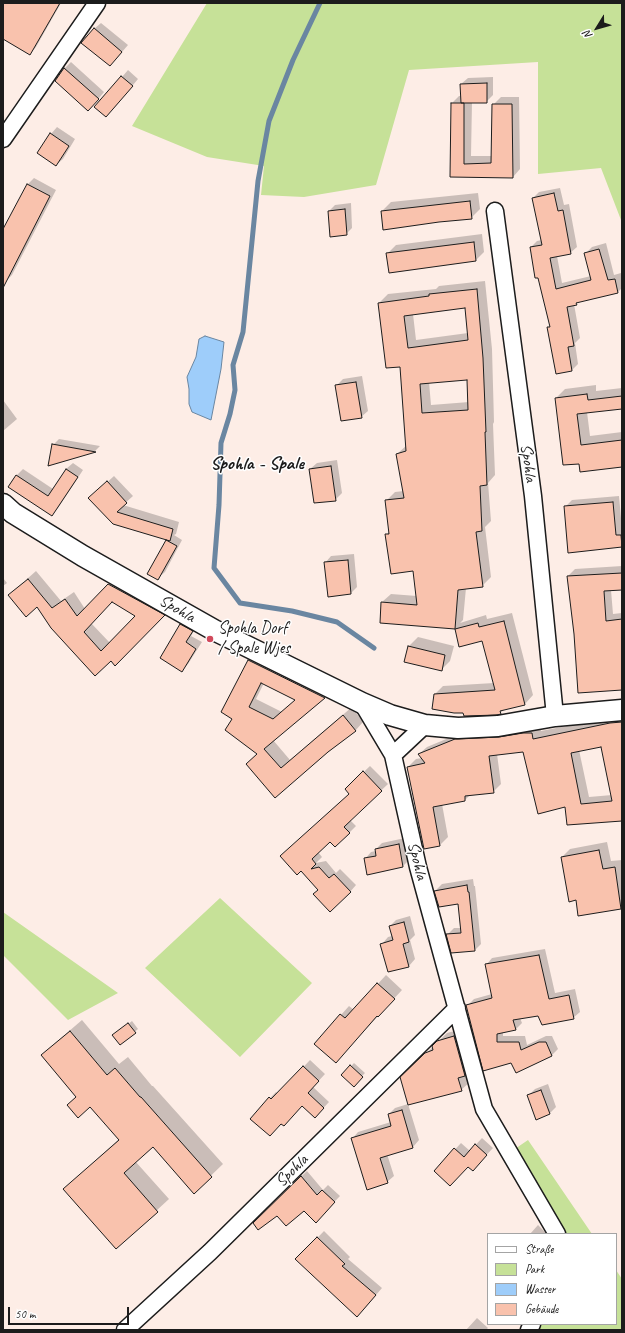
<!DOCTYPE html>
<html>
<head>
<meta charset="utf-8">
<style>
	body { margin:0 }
	#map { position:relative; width:625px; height:1333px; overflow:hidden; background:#fdede6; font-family:Caveat,sans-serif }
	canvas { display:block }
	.frame { position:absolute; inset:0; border:4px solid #1c1c1c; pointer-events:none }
	.legend { position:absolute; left:487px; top:1233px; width:130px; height:92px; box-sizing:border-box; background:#fff; border:1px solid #a4a4a4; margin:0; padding:5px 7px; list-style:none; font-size:12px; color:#1c1c1c }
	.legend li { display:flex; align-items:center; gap:8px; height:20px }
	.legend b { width:20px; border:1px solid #a4a4a4 }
	.north { position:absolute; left:577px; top:8px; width:40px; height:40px; -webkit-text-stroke:3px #fff; paint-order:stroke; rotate:233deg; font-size:11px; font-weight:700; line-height:16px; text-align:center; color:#1c1c1c }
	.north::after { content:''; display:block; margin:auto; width:14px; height:18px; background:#1c1c1c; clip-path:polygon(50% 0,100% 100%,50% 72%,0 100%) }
	.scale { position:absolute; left:8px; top:1307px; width:121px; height:18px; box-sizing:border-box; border:2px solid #1c1c1c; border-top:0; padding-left:5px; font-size:12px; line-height:14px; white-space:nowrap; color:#1c1c1c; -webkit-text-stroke:3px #fff; paint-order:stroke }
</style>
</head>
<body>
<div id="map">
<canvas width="625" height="1333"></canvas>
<div class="frame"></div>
<ul class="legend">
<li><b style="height:5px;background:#fff"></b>Straße</li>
<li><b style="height:11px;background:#c6e198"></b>Park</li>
<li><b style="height:11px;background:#9ecdfa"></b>Wasser</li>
<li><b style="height:11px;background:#f9c2ad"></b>Gebäude</li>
</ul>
<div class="north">N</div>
<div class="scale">50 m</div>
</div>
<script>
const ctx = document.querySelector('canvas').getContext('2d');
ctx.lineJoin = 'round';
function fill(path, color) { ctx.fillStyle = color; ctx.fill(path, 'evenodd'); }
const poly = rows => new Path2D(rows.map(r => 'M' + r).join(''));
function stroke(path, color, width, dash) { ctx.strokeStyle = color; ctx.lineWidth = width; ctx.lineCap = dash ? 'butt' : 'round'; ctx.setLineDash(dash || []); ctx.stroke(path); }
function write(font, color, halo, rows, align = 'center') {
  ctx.font = font + ' Caveat,sans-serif'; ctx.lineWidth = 3; ctx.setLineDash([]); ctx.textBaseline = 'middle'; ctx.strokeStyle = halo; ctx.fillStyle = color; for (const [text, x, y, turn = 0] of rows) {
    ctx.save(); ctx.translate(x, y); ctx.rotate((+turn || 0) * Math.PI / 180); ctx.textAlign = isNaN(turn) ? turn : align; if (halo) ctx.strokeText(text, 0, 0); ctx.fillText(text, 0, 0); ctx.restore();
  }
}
fill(poly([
	[207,3,622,3,622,219,621,220,601,168,538,174,538,62,409,70,376,185,304,197,261,195,264,166,207,157,132,126],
	[220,898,312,983,240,1057,145,968],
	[3,912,118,993,68,1020,3,955],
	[528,1140,592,1234,557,1234,509,1153],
	[616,1270,622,1279,622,1330,529,1330,532,1324,616,1324]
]), '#c6e198');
const water = poly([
	[205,336,224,342,221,369,211,420,192,412,189,404,189,389,187,377,196,357,199,339,205,336]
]);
fill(water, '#9ecdfa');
stroke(water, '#6a86a1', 1);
fill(poly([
	[3,3,61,3,36,47,30,54,3,38],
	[101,23,128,45,116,59,94,29],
	[71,62,104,92,95,103,64,69],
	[128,70,138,79,113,109,122,77],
	[493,77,493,95,486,102,472,102,471,156,492,156,493,105,501,97,519,97,520,169,513,177,451,176,452,103,459,96,462,96,461,84,468,78],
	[57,127,75,139,63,159,56,165,51,134],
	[34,178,56,190,12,275,6,281,3,280,3,231,28,184],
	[560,188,564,205,569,204,577,247,570,253,557,256,562,283,591,276,586,253,592,247,606,243,614,275,621,273,622,288,618,292,578,302,574,304,580,338,575,343,578,364,572,370,556,373,548,328,551,325,531,247,537,241,542,240,533,198,539,192],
	[478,193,480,209,471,218,382,211,391,202],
	[351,203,352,228,346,234,329,211,335,205],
	[482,234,484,252,476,260,387,254,396,245],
	[485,281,492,349,494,422,493,424,495,475,488,483,491,521,485,527,491,577,482,586,466,588,463,620,460,623,486,615,487,619,512,613,533,695,525,704,505,709,500,713,464,711,434,695,443,686,494,683,483,640,460,646,456,628,381,622,382,602,391,594,417,596,414,570,386,535,390,531,386,501,395,492,404,491,397,454,407,445,401,365,379,303,388,294,436,289,439,286],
	[466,307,468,333,416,340,413,314],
	[468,379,469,402,431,405,429,382],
	[362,376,368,411,361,417,337,385,343,379],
	[596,385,596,391,622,388,622,408,587,412,590,436,622,432,622,466,580,462,556,398,565,389],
	[3,400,17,419,3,431],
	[59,439,100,446,95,451,49,464,53,445],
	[337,460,342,493,335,500,310,469,317,463],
	[73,463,83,470,58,508,52,515,16,476,23,469,53,489,66,469],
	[114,476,133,496,123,505,179,522,176,534,174,535,182,540,165,572,158,578,166,541,168,539,90,498],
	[619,496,622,529,622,546,569,552,566,506,572,500],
	[354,554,357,587,351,593,328,596,325,563,331,556],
	[622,566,622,589,611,590,613,614,622,613,622,689,575,634,568,576,575,569],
	[36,571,61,601,74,592,85,609,117,576,172,607,115,664,37,606,9,595],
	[112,601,137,615,110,643,91,623],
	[3,578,7,583,3,586],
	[187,618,198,624,191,636,202,642,188,664,182,670,181,625],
	[418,637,454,646,450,661,441,670,409,646],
	[257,652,332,689,273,740,290,760,352,707,363,722,355,731,328,752,275,797,258,754,233,719,223,712,249,660],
	[264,683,296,700,282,712,256,699],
	[622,715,622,816,566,805,524,751,497,754,501,784,493,792,470,795,465,800,442,804,448,837,440,845,425,848,408,767,416,759,422,758,419,754,427,747,463,732,540,726,541,731],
	[601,746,612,795,589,797,579,750],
	[370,766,388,784,350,820,356,826,349,833,330,841,318,852,322,857,316,863,326,861,336,873,340,869,356,885,350,892,319,890,301,870,350,794,346,789],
	[405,838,409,860,403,866,365,859,371,852,376,851,376,849,382,843],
	[607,842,611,861,622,860,622,907,621,908,576,898,562,857,570,849],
	[473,879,474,886,475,886,481,944,475,950,447,935,454,928,461,928,458,903,435,891,442,884],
	[410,916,415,935,410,940,415,959,409,966,389,971,382,944,388,937,392,936,390,926,396,920],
	[545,949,555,993,575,989,580,1012,573,1018,538,1015,520,1018,522,1023,515,1030,503,1032,503,1036,525,1036,527,1045,546,1036,552,1036,558,1049,552,1055,512,1062,467,1006,474,999,492,994,486,965,492,958],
	[386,975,402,990,344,1053,315,1044,349,1006,354,1010],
	[82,1020,119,1064,128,1057,152,1086,153,1086,223,1164,194,1192,153,1146,135,1161,169,1199,116,1248,64,1189,119,1139,90,1106,68,1105,77,1096,42,1055,54,1044],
	[132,1021,138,1029,120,1044,117,1033],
	[462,1029,470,1082,461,1090,401,1078,447,1033],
	[310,1060,325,1074,313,1087,329,1102,315,1117,302,1105,290,1119,270,1098,276,1092,278,1094],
	[354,1063,365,1073,353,1085,343,1075],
	[548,1084,556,1107,550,1113,537,1118,528,1096,535,1089],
	[408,1104,419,1140,413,1147,387,1154,394,1176,387,1182,352,1139,358,1132,391,1122,389,1114,395,1108],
	[482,1138,493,1148,479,1163,435,1171,461,1143,470,1151],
	[307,1171,323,1190,328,1185,340,1196,316,1221,304,1210,277,1214,254,1223],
	[538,1225,547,1234,530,1234],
	[324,1231,350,1257,348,1259,382,1288,364,1309,297,1259],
	[477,1318,488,1328,486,1330,466,1330]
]), '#0003');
stroke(poly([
	[320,3,293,60,269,121,258,181,243,332,233,365,235,390,230,414,221,443,219,505,214,568,240,603,292,611,337,622,374,648]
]), '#6a86a1', 5);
const building = poly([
	[3,3,60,3,30,55,3,39,3,3],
	[94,28,122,52,110,66,81,43,94,28],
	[64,68,99,99,88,111,55,81,64,68],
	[121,76,133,86,106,117,94,107,121,76],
	[487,83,487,103,461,103,460,84,487,83],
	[451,103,464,103,464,164,491,163,492,104,512,104,513,178,450,177,451,103],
	[50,133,69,146,56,166,37,153,50,133],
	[27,184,50,196,3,288,3,229,27,184],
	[554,193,558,211,563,210,571,254,550,258,556,289,591,280,584,253,599,249,608,280,615,279,618,293,576,303,577,305,567,307,574,346,568,347,572,371,556,374,547,327,550,327,538,278,535,278,530,247,542,245,532,198,554,193],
	[470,201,472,219,439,222,383,230,381,211,470,201],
	[345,209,347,235,330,237,328,211,345,209],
	[474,242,476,261,389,273,386,253,474,242],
	[477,289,483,358,486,432,485,432,487,485,480,486,482,531,476,532,483,587,458,590,455,629,380,623,381,602,417,605,413,571,391,574,385,534,389,534,385,500,404,498,396,454,406,451,400,367,386,368,378,303,429,296,429,294,477,289],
	[465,308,468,340,408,348,404,316,465,308],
	[467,380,468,410,422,413,420,384,467,380],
	[356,382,362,418,341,421,335,385,356,382],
	[587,394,588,400,622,396,622,409,577,414,581,445,622,440,622,467,580,472,579,464,563,465,555,398,587,394],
	[52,444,96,452,48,466,52,444],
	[331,466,336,501,314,503,309,469,331,466],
	[66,469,78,477,52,516,8,487,16,475,48,496,66,469],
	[107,481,127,503,117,512,173,529,170,541,113,524,88,498,107,481],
	[613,502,616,535,621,535,622,547,568,553,564,506,613,502],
	[166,540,177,546,158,580,147,574,166,540],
	[348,560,351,594,328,597,324,562,348,560],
	[622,573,622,590,604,591,606,621,622,619,622,690,578,693,574,634,567,576,622,573],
	[28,579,52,608,65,599,77,616,108,584,165,615,115,666,111,661,95,676,51,628,37,607,26,617,8,595,28,579],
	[112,602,135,616,101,651,84,632,112,602],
	[504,621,525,705,500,711,501,714,497,715,464,716,463,713,454,713,432,709,434,694,495,690,482,641,459,647,455,629,478,623,479,627,504,621],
	[180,624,193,631,186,642,196,649,182,672,160,658,180,624],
	[408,646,445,655,442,671,404,662,408,646],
	[248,660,325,698,264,749,281,768,343,715,356,731,328,752,275,798,246,764,257,754,225,730,232,719,221,712,248,660],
	[261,683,295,700,273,719,249,707,261,683],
	[622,722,622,821,567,825,565,807,538,814,523,752,489,756,494,793,465,796,465,801,433,807,440,846,424,849,407,767,425,763,418,754,455,739,499,737,523,733,532,733,533,739,610,723,622,722],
	[601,747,612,801,581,804,571,753,601,747],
	[363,771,382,791,344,827,350,833,335,847,330,842,312,859,316,864,311,869,319,867,329,878,334,874,351,892,330,912,313,894,318,890,301,871,297,875,280,856,349,794,345,789,363,771],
	[399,844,403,867,367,875,364,858,376,856,375,849,399,844],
	[599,850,603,869,615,867,621,909,578,916,576,900,569,902,561,857,599,850],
	[467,885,468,892,469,892,475,951,451,953,446,934,461,933,458,904,439,907,434,891,467,885],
	[404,922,409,942,403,944,409,967,388,972,380,944,393,940,389,926,404,922],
	[539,955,549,999,569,995,574,1019,542,1025,538,1016,513,1020,516,1030,497,1034,497,1042,519,1042,521,1050,539,1042,546,1042,552,1056,516,1073,511,1063,483,1071,466,1005,492,998,485,964,539,955],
	[377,983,395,999,378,1017,377,1016,336,1063,314,1044,340,1014,345,1018,377,983],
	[128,1023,136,1033,120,1045,112,1035,128,1023],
	[70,1031,107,1075,115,1068,140,1097,141,1097,212,1177,194,1194,153,1147,124,1173,158,1212,116,1249,63,1189,119,1140,90,1107,78,1118,67,1105,76,1097,41,1055,70,1031],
	[454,1036,465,1076,458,1078,462,1091,408,1105,400,1077,425,1053,433,1050,432,1046,437,1041,454,1036],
	[350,1065,363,1077,354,1087,341,1075,350,1065],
	[303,1066,319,1081,308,1093,324,1108,315,1118,302,1106,284,1126,281,1124,270,1136,250,1119,269,1097,271,1099,303,1066],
	[541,1090,550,1114,536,1120,527,1095,541,1090],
	[402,1110,413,1148,380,1158,388,1183,367,1190,351,1138,391,1126,388,1114,402,1110],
	[475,1144,487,1155,473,1171,468,1167,450,1186,434,1171,454,1148,464,1157,475,1144],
	[301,1176,317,1195,322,1190,335,1202,316,1223,304,1211,286,1226,277,1216,258,1230,253,1223,301,1176],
	[317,1237,345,1264,342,1266,376,1295,357,1317,295,1259,317,1237]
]);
fill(building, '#f9c2ad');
stroke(building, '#1c1c1c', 1);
const minor = poly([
	[3,139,97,3],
	[495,211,533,496,555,716],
	[362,703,393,755,418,867,484,1109,557,1234],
	[393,755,425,725],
	[125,1330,210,1252,457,1008],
	[529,1330,532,1324]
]);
const tertiary = poly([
	[3,504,13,513,83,556,214,630,362,703,390,715,425,725,458,728,498,726,555,716,622,710]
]);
stroke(minor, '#1c1c1c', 19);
stroke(tertiary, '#1c1c1c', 23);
stroke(minor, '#fff', 16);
stroke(tertiary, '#fff', 20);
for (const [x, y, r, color] of [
	[210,639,4,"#d1495b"]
]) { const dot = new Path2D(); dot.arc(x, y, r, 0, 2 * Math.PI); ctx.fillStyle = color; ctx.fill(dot); stroke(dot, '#fff', 1.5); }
write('17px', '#1c1c1c', '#fff', [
	["Spohla",528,463,82],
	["Spohla",177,609,30],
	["Spohla",417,861,76],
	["Spohla",292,1171,-45]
]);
write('17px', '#1c1c1c', '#fff', [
	["Spohla Dorf",218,629],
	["/ Spale Wjes",218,649]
], 'left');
write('bold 19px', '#1c1c1c', '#fff', [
	["Spohla - Spale",257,464]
]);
</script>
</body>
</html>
